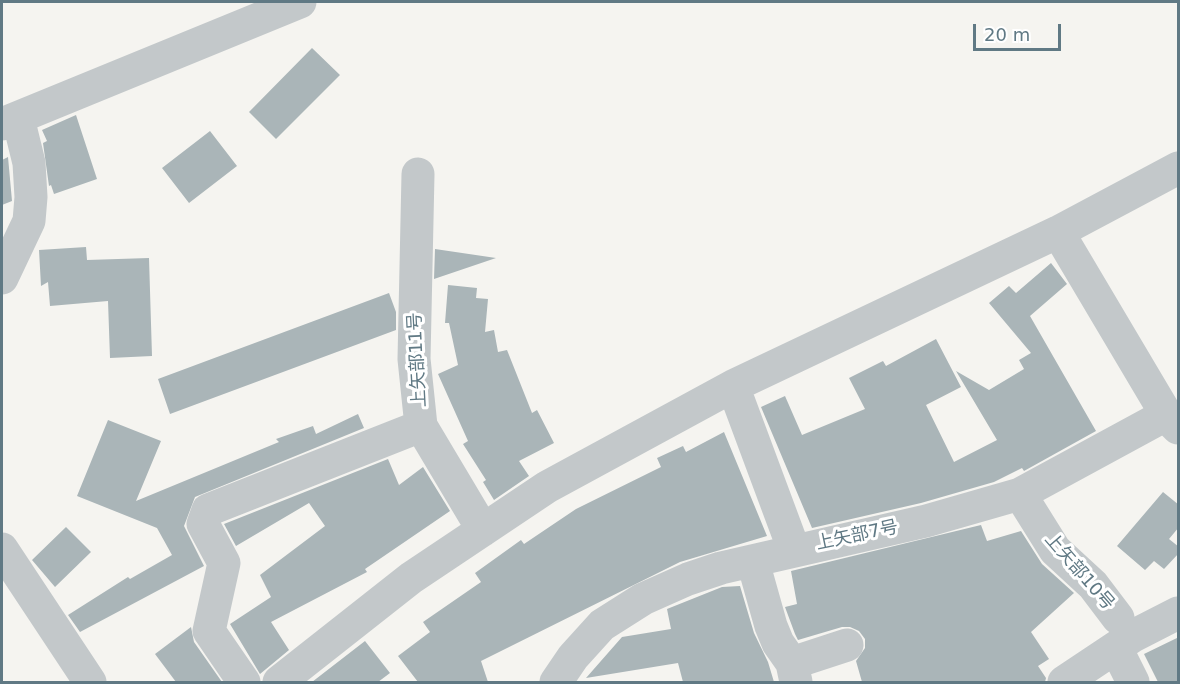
<!DOCTYPE html>
<html>
<head>
<meta charset="utf-8">
<style>
	body { margin:0 }
	#map { position:relative; width:1180px; height:684px; overflow:hidden; background:#f5f4f0; font-family:"DejaVu Sans",sans-serif }
	canvas { display:block }
	.frame { position:absolute; inset:0; border:3px solid #607984; pointer-events:none }
	.scale { position:absolute; left:973px; top:24px; width:88px; height:27px; box-sizing:border-box; border:3px solid #607984; border-top:0; padding-left:8px; font-size:18px; line-height:21px; white-space:nowrap; color:#607984; -webkit-text-stroke:4px #fff; paint-order:stroke }
</style>
</head>
<body>
<div id="map">
<canvas width="1180" height="684"></canvas>
<div class="frame"></div>
<div class="scale">20 m</div>
</div>
<script>
const ctx = document.querySelector('canvas').getContext('2d');
ctx.lineJoin = 'round';
function fill(path, color) { ctx.fillStyle = color; ctx.fill(path, 'evenodd'); }
const poly = rows => new Path2D(rows.map(r => 'M' + r).join(''));
function stroke(path, color, width, dash) { ctx.strokeStyle = color; ctx.lineWidth = width; ctx.lineCap = dash ? 'butt' : 'round'; ctx.setLineDash(dash || []); ctx.stroke(path); }
function write(font, color, halo, rows, align = 'center') {
  ctx.font = font + ' "DejaVu Sans","Noto Sans JP",sans-serif'; ctx.lineWidth = 6; ctx.setLineDash([]); ctx.textBaseline = 'middle'; ctx.strokeStyle = halo; ctx.fillStyle = color; for (const [text, x, y, turn = 0] of rows) {
    ctx.save(); ctx.translate(x, y); ctx.rotate((+turn || 0) * Math.PI / 180); ctx.textAlign = isNaN(turn) ? turn : align; if (halo) ctx.strokeText(text, 0, 0); ctx.fillText(text, 0, 0); ctx.restore();
  }
}
fill(poly([
	[312,48,340,75,276,139,249,112],
	[76,115,97,179,54,194,51,185,49,186,43,143,47,141,42,130],
	[210,131,237,166,189,203,162,168],
	[8,157,12,201,2,205,2,160],
	[86,247,87,260,149,258,152,356,110,358,108,301,50,306,48,282,41,286,39,250],
	[435,249,496,258,434,279],
	[1051,263,1067,284,1030,316,1096,431,1024,471,1022,468,994,482,921,503,812,528,761,407,785,396,802,435,865,409,849,378,883,361,886,366,936,339,961,387,926,405,954,462,997,440,956,371,989,390,1024,369,1019,360,1031,353,989,303,1009,286,1016,293],
	[448,285,477,288,476,298,488,299,485,332,494,330,498,352,507,350,532,413,537,410,554,443,519,461,529,476,494,500,483,482,486,480,463,444,468,441,438,374,458,365,449,323,445,323],
	[389,293,396,312,396,330,170,414,158,379],
	[358,414,364,428,195,497,184,526,204,566,80,632,68,615,128,577,130,579,172,555,157,528,77,496,108,420,161,441,136,501,279,442,276,439,313,426,316,434],
	[724,432,767,536,680,562,481,661,488,682,418,682,398,656,430,632,423,622,481,582,475,573,521,540,524,544,576,509,661,467,657,458,683,446,686,452],
	[388,459,399,485,423,467,450,511,365,569,367,572,271,622,289,650,260,674,230,624,271,597,260,575,325,526,309,503,236,546,224,524],
	[1163,492,1179,505,1179,527,1169,539,1179,547,1179,553,1164,569,1154,561,1145,570,1117,546],
	[981,525,987,541,1021,531,1042,564,1074,593,1031,632,1049,659,1038,666,1046,678,1045,682,862,682,856,661,865,648,865,639,859,631,850,627,842,627,798,640,795,634,785,607,797,604,791,571],
	[66,527,91,552,55,587,32,560],
	[740,586,754,633,768,662,774,682,683,682,678,663,586,678,622,637,671,629,667,609,722,587],
	[191,627,194,642,222,682,176,682,155,654],
	[1179,637,1179,682,1158,682,1144,654],
	[365,641,390,673,378,682,312,682]
]), '#aab5b8');
stroke(poly([
	[2,124,300,2],
	[418,174,414,359,421,426,483,530],
	[1058,232,1169,419,1178,428],
	[2,278,29,221,31,197,29,163,18,118],
	[733,386,794,550],
	[1020,494,1055,550,1093,585,1118,618],
	[2,549,90,682],
	[753,562,771,626,778,643,792,663,796,682],
	[1116,648,1133,682],
	[792,663,847,645],
	[244,682,209,631,224,563,203,524,208,510,421,426],
	[279,682,411,578,547,487,733,386,1058,232,1178,168],
	[556,682,573,657,602,625,643,599,688,579,721,568,926,521,1020,494,1160,418,1178,421],
	[1064,682,1133,636,1178,613]
]), '#c3c8ca', 33);
write('18px', '#607984', '#fff', [
	["上矢部11号",418,360,-93],
	["上矢部7号",857,536,-12],
	["上矢部10号",1079,572,49]
]);
</script>
</body>
</html>
